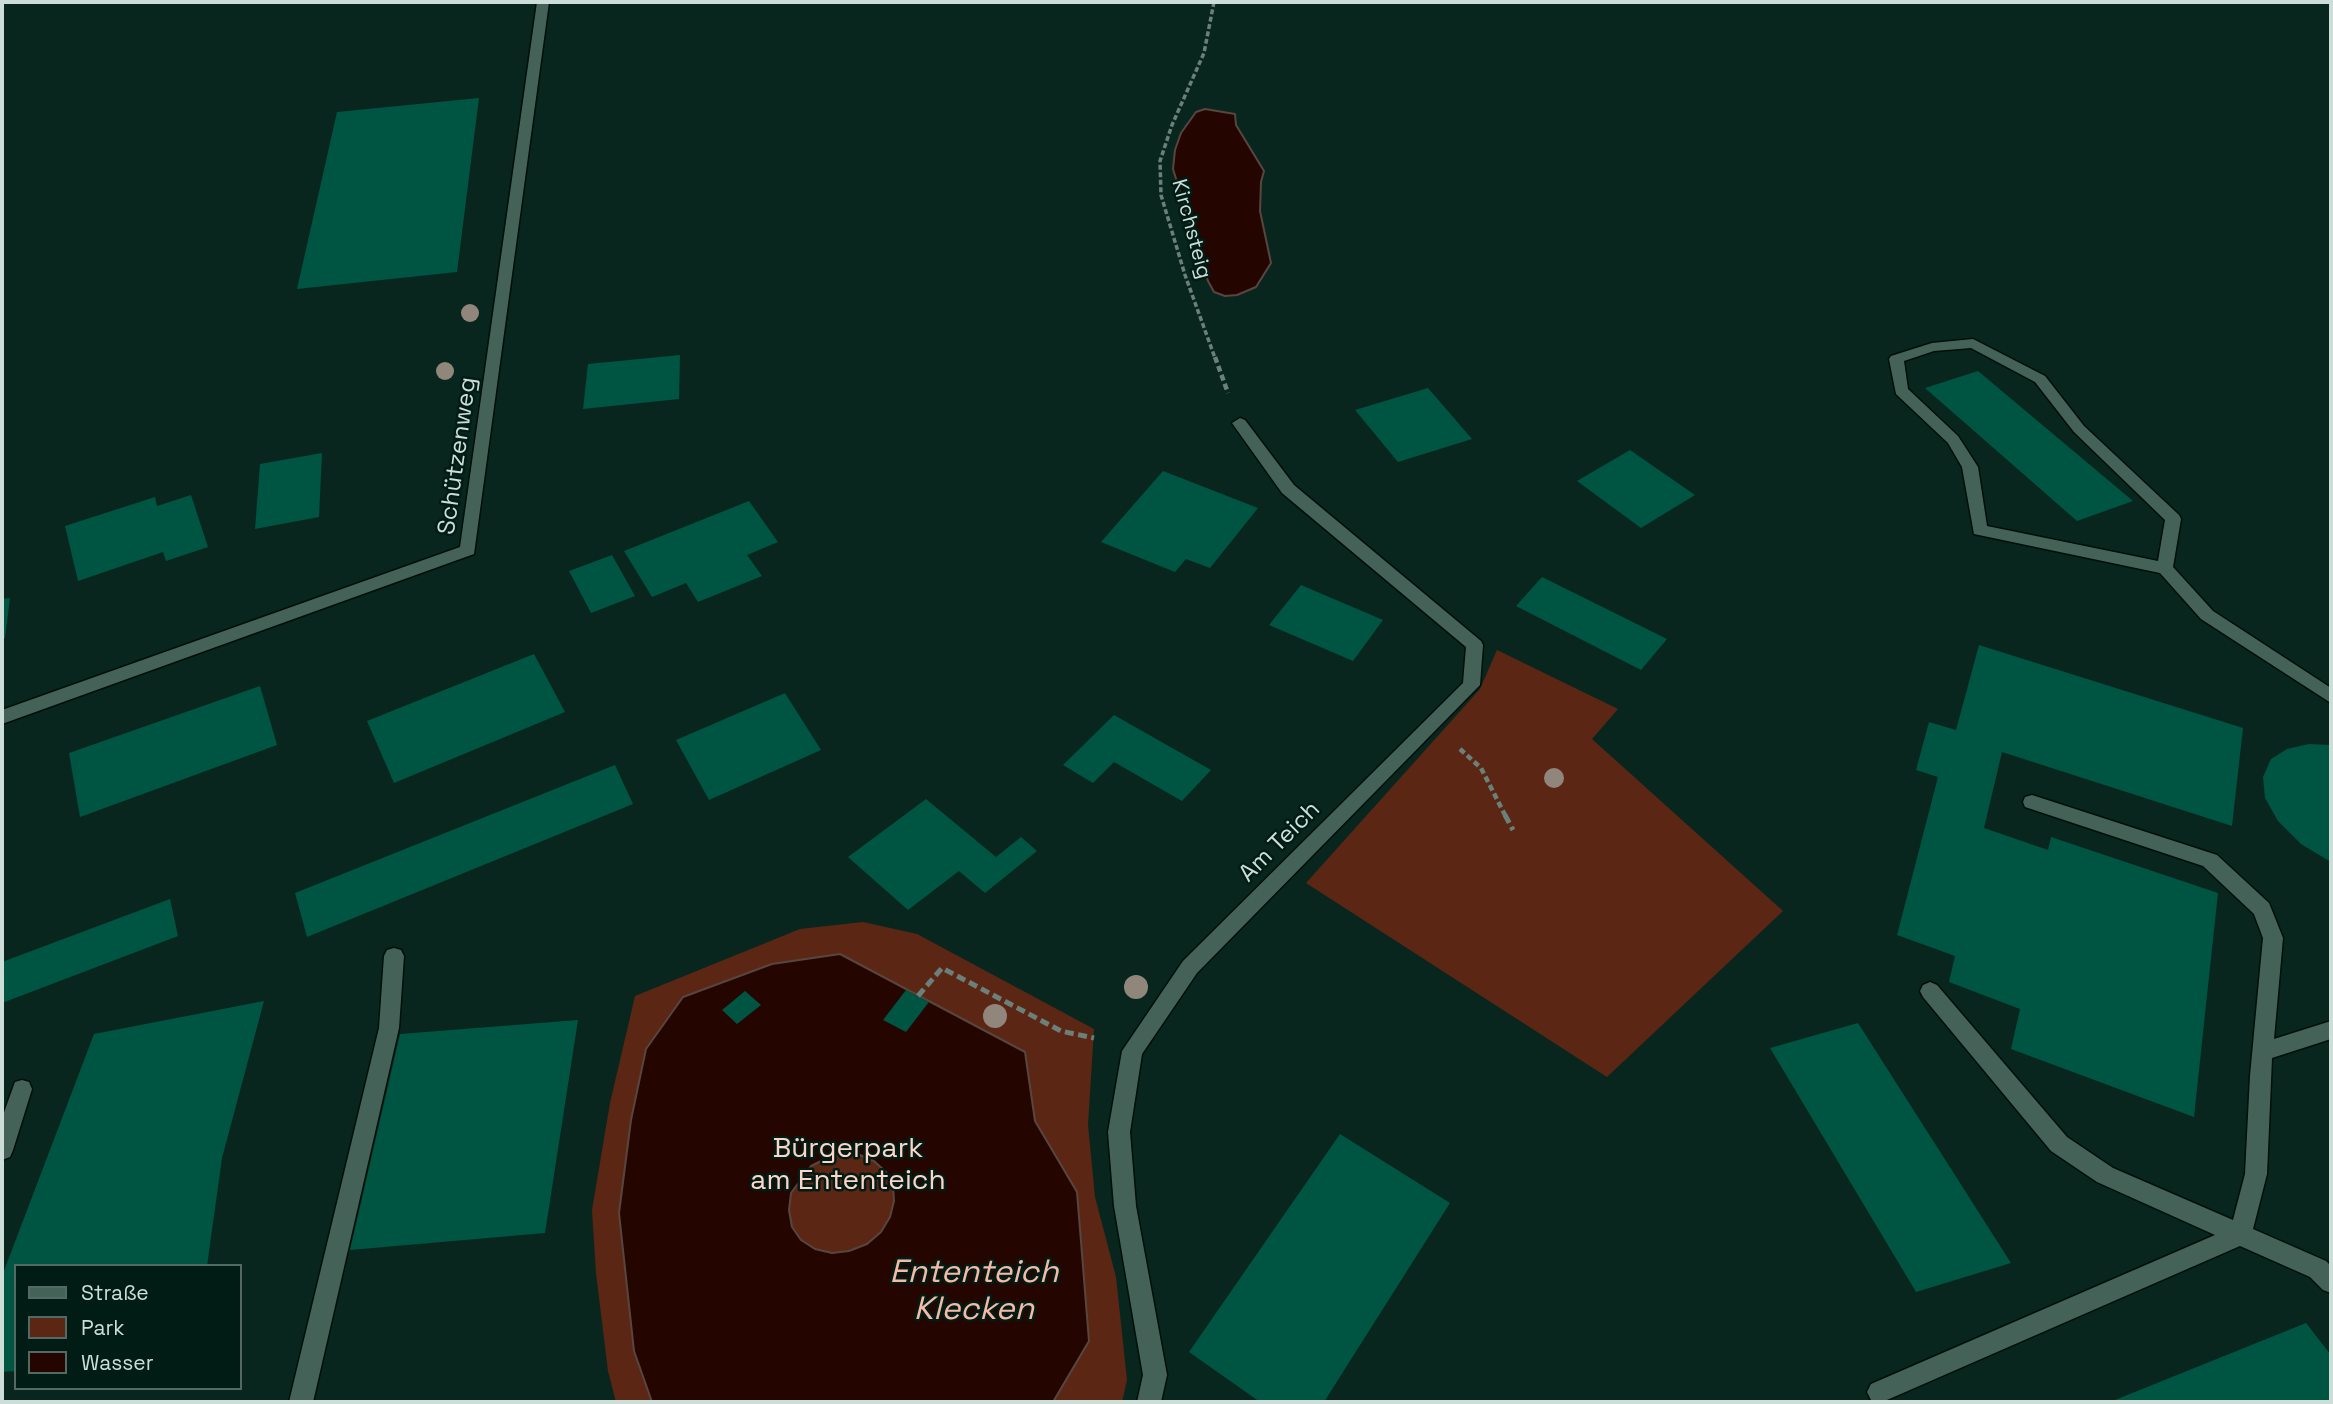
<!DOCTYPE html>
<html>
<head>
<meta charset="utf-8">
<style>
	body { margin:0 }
	#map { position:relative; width:2333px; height:1404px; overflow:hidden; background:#09261e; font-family:"Space Grotesk",sans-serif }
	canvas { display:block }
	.frame { position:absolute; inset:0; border:4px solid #cdddd7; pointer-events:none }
	.legend { position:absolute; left:14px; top:1264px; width:228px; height:126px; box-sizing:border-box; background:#011c15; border:2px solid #536963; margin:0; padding:9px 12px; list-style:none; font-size:21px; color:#cdddd7 }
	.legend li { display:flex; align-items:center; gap:14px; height:35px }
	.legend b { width:35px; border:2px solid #536963 }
</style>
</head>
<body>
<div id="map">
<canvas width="2333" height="1404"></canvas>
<div class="frame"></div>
<ul class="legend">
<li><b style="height:9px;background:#456258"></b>Straße</li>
<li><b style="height:19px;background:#5c2615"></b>Park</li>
<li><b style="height:19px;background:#250500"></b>Wasser</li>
</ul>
</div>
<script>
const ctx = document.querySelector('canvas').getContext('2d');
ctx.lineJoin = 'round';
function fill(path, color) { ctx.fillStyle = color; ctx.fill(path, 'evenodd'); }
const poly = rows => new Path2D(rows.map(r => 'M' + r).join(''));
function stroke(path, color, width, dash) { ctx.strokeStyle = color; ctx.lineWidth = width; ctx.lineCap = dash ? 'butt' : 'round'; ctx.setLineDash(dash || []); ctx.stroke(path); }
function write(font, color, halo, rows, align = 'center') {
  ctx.font = font + ' "Space Grotesk",sans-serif'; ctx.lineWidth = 5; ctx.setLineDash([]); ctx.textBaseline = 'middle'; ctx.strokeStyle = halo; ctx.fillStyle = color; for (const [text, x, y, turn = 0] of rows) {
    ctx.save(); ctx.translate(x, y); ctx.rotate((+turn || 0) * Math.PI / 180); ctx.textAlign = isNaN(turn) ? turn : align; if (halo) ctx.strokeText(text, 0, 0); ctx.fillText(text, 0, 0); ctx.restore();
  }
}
fill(poly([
	[1497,650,1618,709,1592,739,1783,911,1607,1077,1306,883,1480,689],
	[863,922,917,934,1094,1029,1088,1125,1095,1197,1116,1277,1127,1380,1122,1402,616,1402,608,1371,596,1273,592,1210,610,1103,635,996,800,929]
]), '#5c2615');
const water = poly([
	[1205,109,1235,114,1236,125,1264,171,1261,182,1260,211,1271,263,1256,287,1237,295,1225,296,1214,292,1208,281,1173,169,1175,150,1181,133,1196,112,1205,109],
	[840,954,1025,1052,1035,1121,1077,1192,1089,1341,1053,1402,652,1402,634,1351,619,1213,631,1120,646,1049,683,997,772,964,840,954],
	[844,1154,860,1155,874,1161,886,1172,893,1185,894,1201,890,1217,881,1232,867,1244,849,1251,832,1253,815,1249,801,1240,792,1227,789,1210,791,1193,811,1166,827,1158,844,1154]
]);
fill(water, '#250500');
stroke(water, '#574640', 2);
fill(poly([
	[479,98,457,272,297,289,337,112],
	[680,355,679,399,583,409,588,364],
	[1978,371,2133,501,2077,521,1925,388],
	[1428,388,1472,439,1398,462,1355,410],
	[1630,450,1695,495,1641,528,1577,481],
	[322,453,319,517,255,529,260,464],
	[1163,471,1258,508,1210,568,1186,559,1175,572,1101,542],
	[191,495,208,547,166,561,163,552,78,581,65,526,155,497,157,506],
	[749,501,778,542,747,555,762,576,698,602,686,583,652,597,624,551],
	[612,555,635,596,591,613,569,571],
	[1542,577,1667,639,1641,670,1516,606],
	[1301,585,1383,620,1353,661,1269,625],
	[10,598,5,638,2,639,2,599],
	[1979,645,2243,728,2232,826,2002,752,1984,828,2048,850,2051,837,2218,893,2194,1117,2011,1049,2020,1009,1949,982,1955,956,1897,935,1938,777,1916,770,1929,722,1956,730],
	[534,654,565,712,394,783,367,721],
	[260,686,277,745,80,817,69,753],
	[785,693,821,750,709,800,676,740],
	[1114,715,1211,770,1182,801,1114,762,1093,783,1063,765],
	[2309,744,2331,745,2331,862,2301,844,2278,821,2265,798,2263,777,2271,759,2287,749],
	[615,765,633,804,307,937,295,893],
	[926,799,996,857,1021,837,1037,851,985,893,959,871,908,910,848,857],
	[170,899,178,936,2,1003,2,962],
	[906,990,929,1002,906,1032,883,1020],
	[745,991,761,1005,737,1024,722,1010],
	[264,1001,222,1158,207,1266,16,1266,16,1371,2,1372,2,1276,94,1034],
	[578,1020,545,1233,350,1250,400,1034],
	[1858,1023,2011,1263,1916,1292,1770,1048],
	[1340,1134,1450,1203,1324,1402,1260,1402,1189,1352],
	[2306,1323,2331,1355,2331,1402,2110,1402]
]), '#005442');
const lane = poly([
	[1973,339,2045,376,2084,426,2179,515,2181,519,2173,567,2213,611,2331,688,2331,703,2201,619,2160,573,1974,534,1962,467,1948,443,1896,394,1889,359,1891,356,1932,343,1973,339],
	[1971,348,2035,382,2074,432,2165,520,2158,561,1987,526,1978,467,1958,436,1908,389,1904,361,1934,351,1971,348],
	[2032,795,2217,855,2269,903,2283,938,2274,1039,2331,1021,2331,1039,2272,1058,2267,1174,2253,1229,2326,1261,2331,1266,2331,1293,2323,1290,2310,1277,2240,1246,1887,1400,1875,1402,1871,1400,1867,1392,1871,1384,2215,1235,2097,1182,2051,1151,1923,997,1920,991,1923,985,1930,982,1937,985,2067,1137,2113,1168,2233,1220,2245,1174,2250,1076,2263,938,2254,914,2203,866,2025,807,2023,802,2025,797,2032,795],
	[394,948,401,950,404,956,399,1028,313,1402,289,1402,379,1028,384,956,387,950,394,948],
	[22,1080,29,1082,32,1089,13,1150,10,1157,2,1160,2,1118,15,1082,22,1080]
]);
const street = poly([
	[537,2,549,2,474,554,2,724,2,710,460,547,537,2],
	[1240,418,1245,420,1294,485,1481,641,1483,645,1480,685,1197,973,1142,1054,1130,1132,1136,1206,1167,1375,1161,1402,1137,1402,1143,1375,1114,1206,1108,1132,1122,1051,1183,961,1463,683,1466,647,1282,493,1232,423,1240,418]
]);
stroke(lane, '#000f08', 3);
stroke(street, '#000f08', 3);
stroke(poly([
	[1214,2,1204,53,1172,125,1160,161,1161,195,1185,275,1215,358]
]), '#6a8079', 3.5, [5, 2.5]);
stroke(poly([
	[1215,357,1228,393],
	[1460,749,1481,768,1506,817]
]), '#6a8079', 4.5, [6, 3.5]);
stroke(poly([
	[1505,815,1513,830],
	[918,996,942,968,1061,1031,1094,1038]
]), '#6a8079', 5, [9, 4.5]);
fill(lane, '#456258');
fill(street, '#456258');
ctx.fillStyle = '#90867c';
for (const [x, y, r] of [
	[470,313,9],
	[445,371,9],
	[1554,778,10],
	[1136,987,12],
	[995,1016,12]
]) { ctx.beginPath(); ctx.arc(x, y, r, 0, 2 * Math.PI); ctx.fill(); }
write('21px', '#cdddd7', '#011c15', [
	["Kirchsteig",1191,229,75]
]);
write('24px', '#cdddd7', '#011c15', [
	["Schützenweg",458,456,-82],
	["Am Teich",1280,842,-45]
]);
write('28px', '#ffd4c8', '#011c15', [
	["Bürgerpark",848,1149],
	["am Ententeich",848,1181]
]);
write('italic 32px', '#f6b9a6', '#011c15', [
	["Ententeich",974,1273],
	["Klecken",974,1310]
]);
</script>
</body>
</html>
